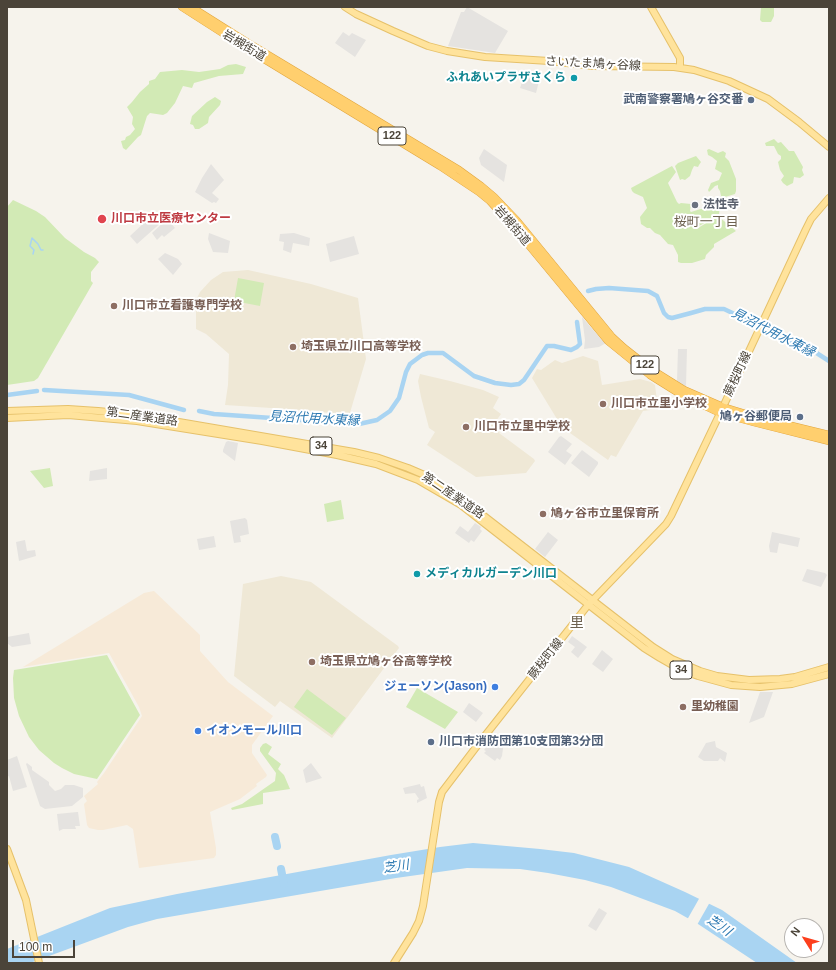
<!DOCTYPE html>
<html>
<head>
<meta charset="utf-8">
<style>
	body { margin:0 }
	#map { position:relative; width:836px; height:970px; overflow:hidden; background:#f6f3ec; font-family:Helvetica,sans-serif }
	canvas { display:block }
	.frame { position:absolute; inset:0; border:8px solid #4b4439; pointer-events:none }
	.north { position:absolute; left:784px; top:918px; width:40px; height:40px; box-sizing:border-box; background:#fff; border:1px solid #b7b4b0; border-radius:50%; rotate:307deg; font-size:11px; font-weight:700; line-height:16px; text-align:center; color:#4b4439 }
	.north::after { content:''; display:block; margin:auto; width:14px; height:18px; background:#fc3f1d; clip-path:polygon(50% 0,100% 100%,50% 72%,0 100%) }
	.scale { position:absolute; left:12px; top:940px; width:63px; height:18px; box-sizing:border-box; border:2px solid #4b4439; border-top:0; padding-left:5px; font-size:12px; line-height:14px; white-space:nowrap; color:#4b4439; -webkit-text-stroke:3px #fff; paint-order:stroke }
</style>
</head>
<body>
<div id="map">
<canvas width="836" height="970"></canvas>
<div class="frame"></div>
<div class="north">N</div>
<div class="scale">100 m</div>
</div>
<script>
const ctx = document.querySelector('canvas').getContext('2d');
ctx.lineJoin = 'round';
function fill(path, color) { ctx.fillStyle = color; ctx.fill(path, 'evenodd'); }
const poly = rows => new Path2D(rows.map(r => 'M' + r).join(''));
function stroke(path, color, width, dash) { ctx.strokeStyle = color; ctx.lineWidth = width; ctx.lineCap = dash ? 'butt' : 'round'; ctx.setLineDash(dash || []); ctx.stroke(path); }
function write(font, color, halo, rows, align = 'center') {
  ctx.font = font + ' Helvetica,"Noto Sans JP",sans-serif'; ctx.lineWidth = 4; ctx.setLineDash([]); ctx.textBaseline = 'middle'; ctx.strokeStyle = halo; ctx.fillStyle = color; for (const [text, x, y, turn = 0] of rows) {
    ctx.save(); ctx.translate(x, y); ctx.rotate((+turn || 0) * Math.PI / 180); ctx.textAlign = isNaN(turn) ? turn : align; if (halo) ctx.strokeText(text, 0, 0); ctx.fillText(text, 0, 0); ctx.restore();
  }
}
fill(poly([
	[154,591,200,635,200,651,228,682,273,716,252,745,252,753,267,775,266,777,256,784,257,786,240,799,210,812,216,848,216,855,214,858,139,868,133,829,127,825,103,830,98,830,89,828,87,825,84,804,87,801,84,796,98,784,97,782,104,773,142,716,139,707,109,653,23,667,144,593]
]), '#f7ead8');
fill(poly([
	[248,270,311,284,358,298,366,359,349,416,317,411,225,405,228,385,229,354,206,334,196,329,196,300,200,292,211,280,223,272],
	[583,356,598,361,602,385,640,379,651,382,655,385,658,409,643,411,616,457,611,455,608,460,556,423,557,419,532,378,537,369,541,370,555,360,562,363],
	[420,374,450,381,483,390,499,397,493,408,501,414,496,421,504,426,499,433,534,459,535,461,526,473,476,477,427,445,435,432,429,428,421,397,418,381],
	[281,576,311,582,398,646,399,648,332,738,280,701,275,707,234,676,243,584]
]), '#efe8d6');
fill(poly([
	[761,7,774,7,774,16,771,22,762,22,760,20],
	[236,64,246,67,243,74,219,76,194,83,192,88,183,86,175,103,167,113,163,115,150,113,147,116,141,135,138,137,126,150,123,148,121,141,125,140,126,137,130,135,135,129,132,124,133,117,127,107,132,102,140,92,149,84,149,81,155,79,160,72,182,70,199,72,220,69,228,65],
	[215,97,221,101,220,105,209,117,208,123,199,129,195,129,193,125,190,124,192,116,207,102],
	[774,139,778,143,781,142,789,151,794,151,803,167,802,170,804,175,800,178,794,177,793,183,787,186,783,183,781,180,784,176,780,170,778,162,781,159,781,156,778,154,774,146,766,146,765,143],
	[709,149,718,153,723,151,726,153,725,157,729,161,736,179,736,191,735,194,725,197,720,202,719,215,699,226,698,228,718,216,736,231,714,244,714,247,706,255,705,259,692,263,681,263,678,262,678,255,673,245,668,244,660,235,655,233,650,228,647,228,641,224,640,217,647,208,643,197,634,193,632,191,631,188,672,166,676,172,668,183,677,202,679,204,681,203,691,204,690,211,691,212,704,208,711,202,717,201,721,196,720,191,718,188,718,185,715,186,709,192,708,190,711,183,719,180,722,173,715,169,717,161,712,157,708,155,707,150],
	[696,156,701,162,699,165,698,167,694,166,692,170,690,176,685,180,682,179,680,180,675,166,678,163],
	[13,200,36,211,45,217,65,238,84,252,95,258,99,262,91,272,91,281,93,283,38,378,34,381,7,385,7,207],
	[238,278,264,283,260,306,234,301],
	[50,468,53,486,44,488,30,471],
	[341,500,344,519,327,522,324,504],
	[107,655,140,715,97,779,74,774,62,768,54,763,39,750,29,737,19,716,14,698,13,678,14,670],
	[417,688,458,712,445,729,406,707],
	[307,689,346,718,332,735,294,707],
	[266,743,272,747,268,754,281,764,278,769,284,775,290,789,263,793,263,804,232,810,231,808,242,804,275,781,276,773,260,751,260,748,263,744]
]), '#d2eab5');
fill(poly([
	[467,7,508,31,495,53,448,46,461,12,464,12],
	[343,32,349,36,352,33,366,40,355,57,335,43],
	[524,77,539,81,536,93,520,88],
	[484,149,507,165,504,182,481,165,479,158],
	[211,164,224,180,212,193,219,199,216,203,214,202,212,203,195,192,202,178],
	[158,213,164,220,137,244,130,236,146,221,148,223],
	[166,220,168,220,175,228,164,237,162,235,157,240,152,233],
	[209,233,230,241,228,253,213,252,208,239],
	[294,233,310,238,309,246,293,243,291,253,283,250,284,242,279,241,280,234],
	[354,236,359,254,330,262,326,244],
	[165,253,178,259,182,264,173,275,158,259],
	[582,317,601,339,606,343,599,347,584,349,585,340],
	[678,349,687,349,686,386,681,385,677,381],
	[561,436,572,444,566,451,572,455,565,465,548,452,559,437],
	[228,441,238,443,235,461,223,452,223,450,226,442],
	[582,450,598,462,598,464,589,477,571,463],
	[107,468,107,479,89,481,90,471],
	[245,518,247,520,249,534,240,536,241,542,234,543,230,521],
	[475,523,481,527,480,529,482,531,474,542,471,540,469,543,455,533,460,526,468,532],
	[548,532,558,540,545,557,535,549],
	[772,532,800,538,798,547,779,543,777,553,770,552,769,546],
	[214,536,216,547,199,550,197,539],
	[25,540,27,551,35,550,36,556,19,561,16,542],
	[807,569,825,573,827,575,821,587,802,581],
	[29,633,31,644,12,647,7,643,7,637],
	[572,636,587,647,578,658,571,652,575,647,568,642],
	[602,650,613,659,603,672,592,664],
	[760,692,773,692,764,717,749,723],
	[469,703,483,713,476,722,463,712],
	[495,735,504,741,502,756,500,760,497,758,495,761,484,753,486,751,484,750],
	[715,741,716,747,727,753,725,762,720,758,718,761,704,761,698,757,706,743],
	[17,756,27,787,13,791,9,776,7,777,7,760],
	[27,763,32,767,32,770,49,782,49,785,55,791,61,789,65,785,74,785,83,788,83,797,72,806,45,809,40,806,26,764],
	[311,763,322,778,306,783,303,770],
	[420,784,421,787,424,786,427,798,417,803,417,800,419,799,415,793,405,794,403,788],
	[77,812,78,812,80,826,75,826,76,829,63,829,59,831,57,814],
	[599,908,607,913,596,931,588,926]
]), '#e5e3e0');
fill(poly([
	[473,843,540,849,574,853,629,867,685,892,722,910,797,963,757,963,698,924,675,911,611,887,585,880,548,873,520,869,467,868,396,878,157,919,128,927,30,963,7,963,7,949,110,908,177,894,391,855,440,847]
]), '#a9d4f2');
fill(poly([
	[700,897,710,902,697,925,687,920]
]), '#f6f3ec');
stroke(poly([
	[33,254,34,250,30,246,32,238,38,244,41,250,43,250]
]), '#a9d4f2', 1.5);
stroke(poly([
	[588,291,596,289,609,288,648,291,657,296,664,313,668,317,672,318,691,313,705,309,724,309,768,330,785,339,815,352,829,361],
	[44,390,129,395,184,410],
	[7,395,37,391],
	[199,411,214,414,359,424,377,420,390,411,399,398,406,372,410,364,422,355,428,353,443,353,474,376,495,383,511,385,519,384,524,380,547,346,554,346,571,350,577,347,580,344,577,322]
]), '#a9d4f2', 4.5);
stroke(poly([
	[275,837,277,846],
	[281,869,284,884]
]), '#a9d4f2', 8);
const major = poly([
	[345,7,356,14,393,31,428,46,447,51,485,57,549,61,593,66,674,67,694,70,729,81,768,99,799,122,829,147],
	[651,7,680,58,680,67],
	[7,411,68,409,98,411,138,415,354,452,379,458,408,468,429,477,466,502,653,647,672,659,700,671,717,676,749,680,780,679,795,677,829,667],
	[7,418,68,415,137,421,262,441,337,455,376,464,418,480,461,505,644,648,660,658,681,670,698,676,731,685,760,687,792,684,829,674],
	[7,849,26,900,39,963],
	[394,963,413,933,419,921,423,906,439,802,442,792,480,742,588,605,666,524,671,516,723,407,806,229,811,219,829,198]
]);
const highway = poly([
	[182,7,246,48,440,166,479,192,490,201,518,232,608,341,650,375,682,395,720,413,753,422,829,441],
	[191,7,248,43,459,170,481,186,494,197,517,221,612,337,624,348,652,370,684,390,723,407,759,418,829,435]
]);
stroke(major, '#e6c16a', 8);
stroke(highway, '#e0a43c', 8);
stroke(major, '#ffe39c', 6);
stroke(highway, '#ffcf6e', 7);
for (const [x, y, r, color] of [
	[574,78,4,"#0f9aa8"],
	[751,100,4,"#5c6f8a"],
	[695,205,4,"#6b7280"],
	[102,219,5,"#e0444e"],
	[114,306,4,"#8d6e63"],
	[293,347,4,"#8d6e63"],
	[603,404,4,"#8d6e63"],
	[800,417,4,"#5c6f8a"],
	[466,427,4,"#8d6e63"],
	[543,514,4,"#8d6e63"],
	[417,574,4,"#0f9aa8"],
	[312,662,4,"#8d6e63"],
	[495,687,4,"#3f7fe0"],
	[683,707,4,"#8d6e63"],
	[198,731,4,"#3f7fe0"],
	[431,742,4,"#5c6f8a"]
]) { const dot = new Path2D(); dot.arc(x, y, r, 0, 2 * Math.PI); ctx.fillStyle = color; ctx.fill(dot); stroke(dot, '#fff', 1.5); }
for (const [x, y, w] of [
	[392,136,28],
	[645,365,28],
	[321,446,22],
	[681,670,22]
]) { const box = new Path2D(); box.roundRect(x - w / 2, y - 9, w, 18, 3); ctx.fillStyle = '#fff'; ctx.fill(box); stroke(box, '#4b4439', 1); }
write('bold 11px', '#4b4439', null, [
	["122",392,136],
	["122",645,365],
	["34",321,446],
	["34",681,670]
]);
write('12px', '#4b4439', '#fff', [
	["岩槻街道",244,46,31],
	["さいたま鳩ヶ谷線",593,64,3],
	["岩槻街道",512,226,49],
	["蕨桜町線",738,374,-65],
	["第二産業道路",142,417,8],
	["第二産業道路",453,496,34],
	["蕨桜町線",546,659,-52]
]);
write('bold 12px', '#0d838f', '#fff', [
	["ふれあいプラザさくら",566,78],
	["メディカルガーデン川口",425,574,"left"]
], 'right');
write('bold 12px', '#4e5e75', '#fff', [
	["武南警察署鳩ヶ谷交番",743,100],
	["鳩ヶ谷郵便局",792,417],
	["川口市消防団第10支団第3分団",439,742,"left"]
], 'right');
write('bold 12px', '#5b616d', '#fff', [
	["法性寺",703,205]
], 'left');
write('bold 12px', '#be3a42', '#fff', [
	["川口市立医療センター",111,219]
], 'left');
write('bold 12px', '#785e54', '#fff', [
	["川口市立看護専門学校",122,306],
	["埼玉県立川口高等学校",301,347],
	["川口市立里小学校",611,404],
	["川口市立里中学校",474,427],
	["鳩ヶ谷市立里保育所",551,514],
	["埼玉県立鳩ヶ谷高等学校",320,662],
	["里幼稚園",691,707]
], 'left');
write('bold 12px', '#366cbe', '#fff', [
	["ジェーソン(Jason)",487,687],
	["イオンモール川口",206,731,"left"]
], 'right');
write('13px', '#6e6250', '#fff', [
	["桜町一丁目",706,222]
]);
write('italic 13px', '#2e7ab2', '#fff', [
	["見沼代用水東縁",773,333,27],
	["見沼代用水東縁",314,419,3],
	["芝川",396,867,-8],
	["芝川",719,926,34]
]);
write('14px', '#6e6250', '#fff', [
	["里",577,623]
]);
</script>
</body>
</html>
